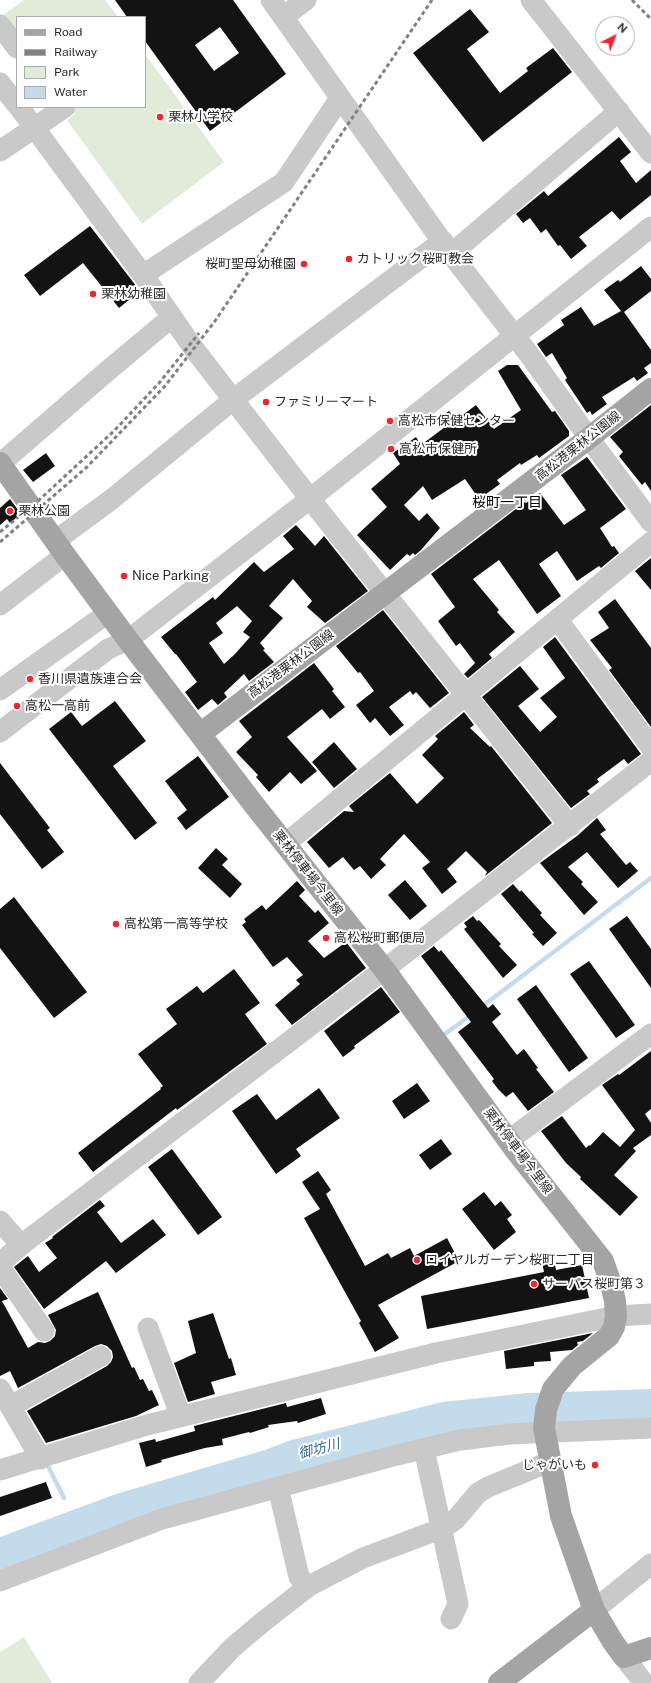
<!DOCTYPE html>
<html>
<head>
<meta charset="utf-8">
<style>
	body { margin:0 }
	#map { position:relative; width:651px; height:1683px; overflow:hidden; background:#fff; font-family:"Public Sans",sans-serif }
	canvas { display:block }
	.legend { position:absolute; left:16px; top:16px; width:130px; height:92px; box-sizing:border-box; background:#fff; border:1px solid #ababab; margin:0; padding:5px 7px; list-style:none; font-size:12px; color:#2c2c2c }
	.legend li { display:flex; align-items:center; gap:8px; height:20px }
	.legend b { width:20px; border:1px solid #ababab }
	.north { position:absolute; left:595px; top:16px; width:40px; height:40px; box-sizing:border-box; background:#fff; border:1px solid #ababab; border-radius:50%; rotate:42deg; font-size:11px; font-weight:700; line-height:16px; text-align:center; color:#2c2c2c }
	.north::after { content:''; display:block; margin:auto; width:14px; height:18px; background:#eb2730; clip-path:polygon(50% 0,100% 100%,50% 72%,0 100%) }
</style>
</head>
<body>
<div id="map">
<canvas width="651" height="1683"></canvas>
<ul class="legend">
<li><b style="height:5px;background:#a4a4a4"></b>Road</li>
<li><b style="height:5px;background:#818181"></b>Railway</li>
<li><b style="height:11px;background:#e2ebd9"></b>Park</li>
<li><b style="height:11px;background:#c4dbec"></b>Water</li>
</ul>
<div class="north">N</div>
</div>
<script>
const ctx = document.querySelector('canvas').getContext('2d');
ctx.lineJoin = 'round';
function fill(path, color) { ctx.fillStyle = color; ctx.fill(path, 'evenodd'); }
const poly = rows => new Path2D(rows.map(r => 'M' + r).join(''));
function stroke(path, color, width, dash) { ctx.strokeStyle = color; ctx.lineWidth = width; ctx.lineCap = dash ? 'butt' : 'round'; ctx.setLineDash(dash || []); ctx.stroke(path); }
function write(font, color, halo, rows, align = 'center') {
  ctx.font = font + ' "Public Sans","Noto Sans JP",sans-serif'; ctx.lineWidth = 4; ctx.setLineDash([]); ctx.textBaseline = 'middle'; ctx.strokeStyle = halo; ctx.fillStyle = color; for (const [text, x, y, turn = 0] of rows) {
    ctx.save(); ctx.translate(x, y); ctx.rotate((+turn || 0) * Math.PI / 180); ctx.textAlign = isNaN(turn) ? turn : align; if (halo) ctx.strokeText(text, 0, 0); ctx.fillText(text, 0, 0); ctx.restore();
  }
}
fill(poly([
	[24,0,105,0,118,17,17,17,17,35,3,15],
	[145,54,224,162,142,224,67,120,75,114,69,107,145,107],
	[24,1637,52,1683,0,1683,0,1652]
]), '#e2ebd9');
fill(poly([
	[651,1389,651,1423,529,1426,0,1572,0,1537,116,1494,265,1450,288,1441,442,1402,528,1393]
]), '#c4dbec');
stroke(poly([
	[480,1008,651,878],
	[445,1034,471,1015],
	[46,1462,64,1498]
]), '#c4dbec', 4.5);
fill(poly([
	[115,0,233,0,286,74,210,131,145,41,145,17,127,17],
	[220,27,239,53,214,71,195,45],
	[470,9,489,32,467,49,500,93,528,71,526,68,553,48,572,72,483,142,413,53],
	[619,137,631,152,620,161,636,183,651,170,651,195,620,220,612,211,579,237,587,246,571,259,560,245,558,246,546,229,541,233,530,218,523,223,516,214,544,191,548,196],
	[90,226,140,291,119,308,83,263,40,296,24,275],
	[641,266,651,279,651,291,624,312,651,350,651,363,644,368,648,373,637,381,634,377,602,397,607,404,592,415,590,411,587,413,565,380,567,378,552,353,546,357,537,344,564,325,561,320,581,307,594,326,621,311,604,290,618,280,620,282],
	[507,365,518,365,552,412,555,411,569,431,569,436,539,458,537,455,521,465,520,463,497,480,500,484,479,499,465,479,432,500,423,486,404,505,419,521,427,513,440,528,421,550,415,555,413,553,410,556,407,554,390,570,357,535,387,507,371,489,400,464,393,453,416,437,421,445,445,427,439,418,449,411,456,420,476,405,494,429,521,410,498,371],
	[651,405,651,491,645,482,642,485,622,460,619,456,623,452,610,437],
	[46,453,55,466,33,482,23,470],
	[587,457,626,509,600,528,612,547,614,546,619,553,601,568,599,566,577,581,557,551,539,564,561,596,537,614,499,560,473,579,499,610,497,612,515,632,489,654,492,658,468,678,464,674,475,663,460,643,456,646,438,621,455,607,431,574,525,502,526,503,540,493,564,525,586,510,561,475],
	[10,499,21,514,10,523,7,519,0,525,0,508],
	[296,525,315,546,324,536,368,591,325,623,307,607,312,601,293,579,269,606,283,618,260,643,265,649,263,650,274,662,249,681,244,674,224,693,227,697,218,705,212,699,198,710,185,692,197,682,176,654,175,654,161,637,213,597,215,600,254,562,264,572,294,549,283,536],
	[237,606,252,621,243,632,250,637,235,654,224,664,209,643,223,633,216,623],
	[651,558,651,590,635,571],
	[615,599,651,648,651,727,609,670,612,668,590,640,609,628,598,612],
	[383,610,449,693,430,708,416,692,413,695,410,691,389,707,404,725,390,736,375,718,370,723,356,705,374,691,360,672,358,673,336,646],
	[555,637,641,754,628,764,624,759,597,779,599,782,587,791,590,794,571,808,482,697,520,666,539,689,518,706,540,732,557,717,540,698,565,678,543,647],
	[314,663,334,689,332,691,345,707,330,719,322,709,287,737,317,771,301,784,290,772,269,792,256,777,258,775,236,752,252,737,239,721],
	[115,701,146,741,113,766,157,823,135,840,49,729,71,712,82,726],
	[464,712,474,725,470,728,490,747,491,746,552,823,485,876,487,872,466,851,447,869,457,882,442,894,422,868,430,862,404,834,380,859,386,865,371,879,360,866,354,870,343,857,329,868,307,842,344,811,354,812,349,806,390,773,417,804,444,778,422,755,438,739,435,736],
	[334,742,357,769,334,788,312,762],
	[198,756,229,797,186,830,177,818,187,810,165,781],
	[0,763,50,828,47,830,64,852,42,869,0,814],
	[597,818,606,830,600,834,626,865,630,862,638,871,618,888,587,852,568,867,583,882,581,884,598,902,584,915,540,863,577,836],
	[216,848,228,859,222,865,242,884,230,898,198,868],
	[405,880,427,906,410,920,388,895],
	[297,881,305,890,299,896,315,913,318,910,329,923,308,941,324,958,346,942,366,968,292,1025,275,1005,300,984,296,980,303,975,287,957,273,967,242,925,246,922,244,919,262,905,266,910],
	[513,884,520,892,521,890,542,913,540,915,557,933,543,946,532,934,534,933,501,894],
	[14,897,87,992,54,1018,0,948,0,909],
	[473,916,477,921,479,920,501,944,499,946,517,965,503,978,464,929,467,927,464,923],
	[627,916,651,949,651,988,609,929],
	[434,946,439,952,441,950,488,1008,493,1004,501,1014,492,1022,517,1055,524,1049,538,1068,536,1069,554,1092,528,1111,513,1092,506,1097,498,1089,492,1081,494,1079,458,1032,471,1022,421,956],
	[589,961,635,1025,616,1038,570,974],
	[234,969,260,1003,245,1014,267,1044,177,1110,176,1108,93,1172,78,1153,161,1089,160,1088,163,1086,138,1054,177,1024,166,1009,197,986,203,993],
	[536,985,588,1058,569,1072,517,999],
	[381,987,400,1012,354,1046,355,1048,343,1057,324,1031],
	[651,1051,651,1109,645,1114,651,1123,651,1135,633,1148,636,1151,614,1175,638,1197,620,1216,580,1179,581,1177,566,1163,541,1131,562,1116,586,1148,589,1145,590,1146,603,1132,620,1147,635,1130,602,1085,618,1074,619,1075],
	[417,1083,430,1101,404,1119,392,1101],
	[319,1088,340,1118,296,1149,301,1156,276,1174,232,1111,257,1094,276,1120],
	[441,1139,452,1154,430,1170,419,1155],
	[172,1149,222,1217,198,1235,148,1167],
	[318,1171,331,1190,326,1194,365,1266,388,1253,391,1258,410,1248,414,1256,447,1238,459,1261,378,1305,399,1338,375,1352,359,1323,361,1321,304,1218,320,1209,302,1182],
	[484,1192,495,1206,501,1201,512,1215,507,1219,516,1232,494,1250,462,1209],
	[100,1200,105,1206,97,1212,121,1243,153,1219,166,1235,116,1273,106,1261,44,1309,14,1267,28,1256,39,1272,57,1258,45,1243,53,1238,52,1237],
	[553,1255,556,1270,582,1265,589,1298,427,1329,421,1296,544,1272,541,1257],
	[0,1288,8,1299,2,1301,28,1348,38,1342,45,1343,50,1341,55,1336,56,1330,48,1315,98,1292,132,1368,134,1367,140,1380,143,1379,149,1391,152,1390,159,1405,136,1416,46,1443,27,1411,107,1366,111,1362,113,1357,112,1351,107,1346,101,1344,95,1346,18,1388,10,1371,0,1376],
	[213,1313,229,1359,231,1358,236,1375,211,1382,215,1394,188,1402,174,1363,196,1353,188,1321],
	[593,1333,583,1341,577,1342,578,1345,572,1350,550,1352,551,1361,534,1362,534,1366,506,1369,504,1351],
	[321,1398,326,1414,298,1423,297,1421,268,1425,269,1427,250,1433,249,1432,222,1439,223,1445,205,1448,161,1460,162,1462,146,1467,139,1443,155,1439,156,1442,195,1431,194,1426,286,1403,287,1407],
	[46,1482,52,1498,0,1516,0,1497]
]), '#131313');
stroke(poly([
	[271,0,451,254,528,353,589,438,651,522],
	[531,0,651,153],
	[283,17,306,0],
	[0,25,17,48],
	[0,83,17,105],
	[19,107,143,275,194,349,318,509,570,826],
	[0,151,65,107],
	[451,254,619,111],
	[143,275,284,182,340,98],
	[0,464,105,373,172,317],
	[55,541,112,499,234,399,443,241],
	[0,605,65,555],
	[558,620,651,747],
	[0,690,108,613],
	[0,732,108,649,128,640,311,498,651,227],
	[285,844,651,542],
	[508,1141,651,1034],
	[0,1221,21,1245],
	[0,1263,25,1242,394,962,651,761],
	[0,1267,44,1331],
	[148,1328,181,1417],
	[0,1389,41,1459],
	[11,1406,101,1356],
	[424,1449,458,1604,451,1619],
	[0,1470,147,1425,436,1353,616,1316,651,1314],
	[278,1487,299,1577,309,1586],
	[0,1581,162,1519,389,1457,460,1440,510,1434,651,1428],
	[594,1610,651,1564],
	[624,1657,644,1683],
	[199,1683,233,1647,264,1621,309,1586,363,1558,443,1528,456,1519,478,1493,488,1487,549,1462]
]), '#c9c9c9', 21);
stroke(poly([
	[0,463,65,555,128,640,255,806,384,969,516,1151,603,1261,611,1284,615,1301,616,1316,614,1327,609,1336,572,1366,553,1389,546,1410,544,1428,561,1516,594,1610,613,1642,624,1657,651,1648],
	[200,734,589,438,651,389],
	[499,1683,594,1610]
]), '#a4a4a4', 22);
stroke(poly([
	[632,0,651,19],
	[0,532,39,500,114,431,160,382,199,333],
	[0,542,87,467,165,386,215,321,432,0]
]), '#818181', 3, [4, 3]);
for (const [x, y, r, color] of [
	[160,117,4,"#eb2730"],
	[349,259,4,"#eb2730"],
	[304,264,4,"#eb2730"],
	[93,294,4,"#eb2730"],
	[266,402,4,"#eb2730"],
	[390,421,4,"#eb2730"],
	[391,449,4,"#eb2730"],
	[10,511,4,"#eb2730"],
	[124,576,4,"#eb2730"],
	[30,679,4,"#eb2730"],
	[17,706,4,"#eb2730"],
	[116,924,4,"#eb2730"],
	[326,938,4,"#eb2730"],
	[417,1260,4,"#eb2730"],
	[534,1284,4,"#eb2730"],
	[595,1465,4,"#eb2730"]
]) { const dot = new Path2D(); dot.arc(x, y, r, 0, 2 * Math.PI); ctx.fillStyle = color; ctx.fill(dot); stroke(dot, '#fff', 1.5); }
write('13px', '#2c2c2c', '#fff', [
	["栗林小学校",168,117],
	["カトリック桜町教会",357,259],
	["桜町聖母幼稚園",296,264,"right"],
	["栗林幼稚園",101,294],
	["ファミリーマート",274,402],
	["高松市保健センター",398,421],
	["高松市保健所",399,449],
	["栗林公園",18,511],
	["Nice Parking",132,576],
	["香川県遺族連合会",38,679],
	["高松一高前",25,706],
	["高松第一高等学校",124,924],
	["高松桜町郵便局",334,938],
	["ロイヤルガーデン桜町二丁目",425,1260],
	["サーパス桜町第３",542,1284],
	["じゃがいも",587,1465,"right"]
], 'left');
write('13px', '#2c2c2c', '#fff', [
	["高松港栗林公園線",578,446,-38],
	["高松港栗林公園線",291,664,-37],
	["栗林停車場今里線",308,873,52],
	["栗林停車場今里線",518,1151,53]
]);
write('14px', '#000', '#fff', [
	["桜町一丁目",507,503]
]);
write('italic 14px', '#386c90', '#fff', [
	["御坊川",319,1449,-15]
]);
</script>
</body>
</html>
